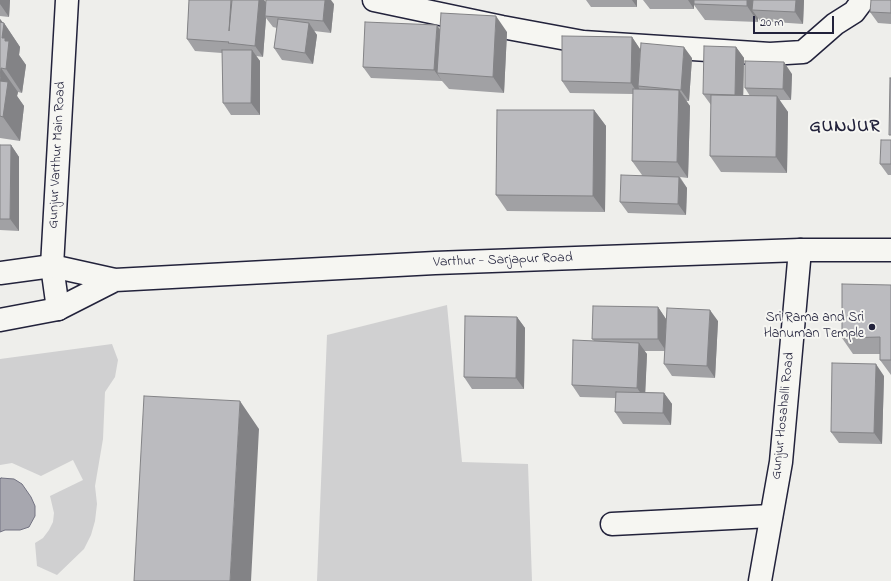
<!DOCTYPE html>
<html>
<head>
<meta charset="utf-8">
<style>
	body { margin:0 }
	#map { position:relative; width:891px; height:581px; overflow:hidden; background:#eeeeeb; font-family:"Indie Flower",sans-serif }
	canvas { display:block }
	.scale { position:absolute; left:753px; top:16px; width:81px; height:18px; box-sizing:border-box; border:2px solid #22223b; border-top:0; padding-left:5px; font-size:12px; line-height:14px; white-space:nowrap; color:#22223b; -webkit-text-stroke:3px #f6f6f2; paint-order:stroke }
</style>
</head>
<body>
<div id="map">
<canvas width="891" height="581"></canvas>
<div class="scale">20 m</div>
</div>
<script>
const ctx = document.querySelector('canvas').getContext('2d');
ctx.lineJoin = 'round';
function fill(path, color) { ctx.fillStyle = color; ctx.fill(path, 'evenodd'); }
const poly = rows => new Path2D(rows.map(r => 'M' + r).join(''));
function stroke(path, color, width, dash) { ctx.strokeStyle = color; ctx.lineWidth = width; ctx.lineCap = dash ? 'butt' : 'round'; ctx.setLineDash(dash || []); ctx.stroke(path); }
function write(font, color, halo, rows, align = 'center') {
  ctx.font = font + ' "Indie Flower",sans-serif'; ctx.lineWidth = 4; ctx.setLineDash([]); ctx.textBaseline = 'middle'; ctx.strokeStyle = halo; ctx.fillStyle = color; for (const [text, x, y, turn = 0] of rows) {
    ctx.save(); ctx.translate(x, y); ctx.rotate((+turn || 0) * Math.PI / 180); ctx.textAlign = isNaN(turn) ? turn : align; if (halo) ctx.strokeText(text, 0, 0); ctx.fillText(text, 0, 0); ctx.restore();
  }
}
fill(poly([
	[447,305,462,462,528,464,532,581,317,581,327,335],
	[112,344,118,360,115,377,105,392,103,439,95,486,97,504,95,521,91,535,84,549,57,575,37,566,35,543,43,538,49,530,53,522,54,513,50,496,83,480,73,460,41,476,12,463,0,465,0,359]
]), '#d0d0d1');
const water = poly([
	[1,478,14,479,22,484,31,497,35,506,35,516,29,527,20,530,5,530,0,532,0,479,1,478]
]);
fill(water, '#a7a7af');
stroke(water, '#727281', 1);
const minor = poly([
	[374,0,502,27,583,42,770,54,803,52,835,24,854,12,863,0],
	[612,524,771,516]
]);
const tertiary = poly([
	[760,581,781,462,800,250]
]);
const secondary = poly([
	[58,309,52,266,67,0]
]);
const primary = poly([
	[0,273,52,266,115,280,435,263,800,250,891,250],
	[0,320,58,309,115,280]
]);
stroke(minor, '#22223b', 25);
stroke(tertiary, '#22223b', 25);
stroke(secondary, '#22223b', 25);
stroke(primary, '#22223b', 25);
stroke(minor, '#f6f6f2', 22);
stroke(tertiary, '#f6f6f2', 22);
stroke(secondary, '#f6f6f2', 22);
stroke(primary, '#f6f6f2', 22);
fill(poly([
	[0,0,10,0,9,17,0,16],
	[189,0,264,0,266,2,334,4,331,33,314,31,317,35,313,64,282,60,274,48,277,28,273,27,266,18,263,57,256,56,260,61,260,115,231,115,223,103,222,53,195,51,187,39],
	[586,0,637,0,637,7,591,7],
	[643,0,804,0,803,24,760,21,758,18,758,22,705,20,694,5,694,9,650,9],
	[891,0,891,24,878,23,870,12],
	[0,19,3,23,4,23,20,47,19,55,26,65,22,93,18,92,17,96,24,106,20,141,0,138],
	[440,30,507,32,504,93,449,89,442,81,371,78,363,67],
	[632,37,640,49,640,57,692,58,689,101,686,101,690,106,688,178,680,177,687,188,686,215,628,213,620,202,642,175,632,161,633,94,570,93,562,81],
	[736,47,744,58,743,95,750,96,745,88,792,74,791,100,779,100,788,112,787,173,721,172,710,156,711,105,703,94],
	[594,110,606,126,605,212,507,211,496,195],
	[891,140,891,175,888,175,880,164],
	[0,145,11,145,19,157,19,231,0,230],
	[891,285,891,375,880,360,880,354,853,354,842,338],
	[658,307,666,319,666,330,718,321,715,378,672,376,664,364,665,351,644,351,647,354,645,392,664,393,672,404,671,425,623,424,615,412,615,398,580,397,572,385,594,341,592,339],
	[517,317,525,328,524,389,472,389,464,377],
	[884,376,882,444,839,443,831,432]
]), '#a1a1a4');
fill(poly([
	[0,0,10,0,9,17,0,4],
	[259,0,264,0,267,4,265,16,266,18,263,57,255,46],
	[325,0,331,0,334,4,331,33,323,21],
	[632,0,637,0,637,7],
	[688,0,694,0,694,9],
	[747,0,759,0,752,10,758,18,758,22,747,6],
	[796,0,804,0,803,24,795,12],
	[496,16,507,32,504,93,493,77],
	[0,19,4,24,4,23,20,47,19,55,26,65,22,93,6,69,0,25],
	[309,23,317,35,313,64,305,53],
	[437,25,445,37,437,73,442,81,434,70],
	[632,37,640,49,639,86,638,86,639,88,639,95,631,83],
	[684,47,692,58,689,101,681,90],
	[736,47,744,58,743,106,735,95],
	[252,50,260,61,260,115,251,103],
	[784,62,792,74,791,100,783,89],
	[1,68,18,92,17,96,24,106,20,141,3,117,0,81],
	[679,90,690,106,688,178,677,162],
	[777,96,788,112,787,173,776,157],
	[594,110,606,126,605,212,593,196],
	[11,145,19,157,19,231,10,219],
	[679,177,687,188,686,215,678,204],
	[658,307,666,319,666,351,658,339],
	[710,310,718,321,715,378,707,366],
	[517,317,525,328,524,389,516,378],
	[639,343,647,354,645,399,637,388],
	[876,364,884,376,882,444,874,433],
	[664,393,672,404,671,425,663,413],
	[240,401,259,429,251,581,230,581]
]), '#838386');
const building = poly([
	[189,0,231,0,229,31,232,0,259,0,255,46,228,43,229,42,187,39,189,0],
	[266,0,325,0,323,21,265,16,266,0],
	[694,0,747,0,747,6,694,4,694,0],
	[753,0,796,0,795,12,752,10,753,0],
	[871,0,891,0,891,13,870,12,871,0],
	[441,13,496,16,493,77,437,73,441,13],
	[278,19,309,23,305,53,274,48,278,19],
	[0,22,4,23,2,38,5,38,5,41,9,41,6,69,1,68,0,77,0,22],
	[365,22,437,25,434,70,363,67,365,22],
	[562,36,632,37,631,83,562,81,562,36],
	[641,43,684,47,681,90,638,86,641,43],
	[704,46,736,47,735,95,703,94,704,46],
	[222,50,252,50,251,103,223,103,222,50],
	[745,61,784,62,783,89,745,88,745,61],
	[890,78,891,78,891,135,889,135,890,78],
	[0,81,8,82,3,117,0,116,0,81],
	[633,89,679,90,677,162,632,161,633,89],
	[711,95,777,96,776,157,710,156,711,95],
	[497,110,594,110,593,196,496,195,497,110],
	[881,140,891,140,891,164,880,164,881,140],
	[0,145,11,145,10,219,0,219,0,145],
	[621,175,679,177,678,204,620,202,621,175],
	[842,284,891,285,891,360,880,360,880,337,842,338,842,284],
	[593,306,658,307,658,339,592,339,593,306],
	[667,308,710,310,707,366,664,364,667,308],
	[465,316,517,317,516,378,464,377,465,316],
	[573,340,639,343,637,388,572,385,573,340],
	[832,363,876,364,874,433,831,432,832,363],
	[616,392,664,393,663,413,615,412,616,392],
	[144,396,240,401,230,581,134,581,144,396]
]);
fill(building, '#bbbbbf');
stroke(building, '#838386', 1);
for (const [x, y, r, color] of [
	[872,327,4,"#22223b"]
]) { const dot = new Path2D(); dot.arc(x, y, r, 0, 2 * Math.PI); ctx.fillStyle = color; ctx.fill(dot); stroke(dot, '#f6f6f2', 1.5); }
write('14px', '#22223b', '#f6f6f2', [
	["Gunjur Varthur Main Road",58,155,-87],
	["Varthur - Sarjapur Road",503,261,-2],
	["Gunjur Hosahalli Road",784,416,-84]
]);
write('14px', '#22223b', '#f6f6f2', [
	["Sri Rama and Sri",864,319],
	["Hanuman Temple",864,335]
], 'right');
ctx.letterSpacing = '1px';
write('bold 18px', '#22223b', '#f6f6f2', [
	["GUNJUR",845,128]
]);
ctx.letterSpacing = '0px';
</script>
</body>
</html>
